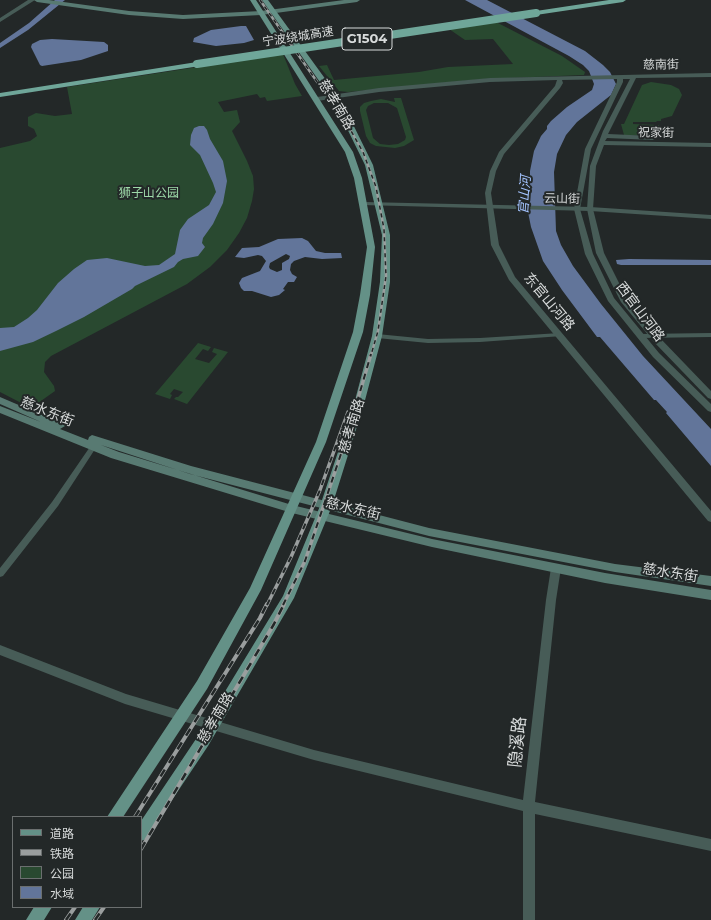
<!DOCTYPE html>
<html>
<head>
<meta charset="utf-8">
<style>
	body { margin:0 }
	#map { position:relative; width:711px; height:920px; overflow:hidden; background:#232828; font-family:Montserrat,"Noto Sans SC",sans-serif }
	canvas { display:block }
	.legend { position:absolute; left:12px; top:816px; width:130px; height:92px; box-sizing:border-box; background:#232828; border:1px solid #6b6f6f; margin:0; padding:5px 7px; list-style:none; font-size:12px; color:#d7dada }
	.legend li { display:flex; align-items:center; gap:8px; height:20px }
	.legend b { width:20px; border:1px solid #6b6f6f }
</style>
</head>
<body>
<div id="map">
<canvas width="711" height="920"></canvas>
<ul class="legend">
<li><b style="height:5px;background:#649187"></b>道路</li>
<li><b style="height:5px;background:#9a9e9e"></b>铁路</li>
<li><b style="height:11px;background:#294930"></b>公园</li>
<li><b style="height:11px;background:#62759a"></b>水域</li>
</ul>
</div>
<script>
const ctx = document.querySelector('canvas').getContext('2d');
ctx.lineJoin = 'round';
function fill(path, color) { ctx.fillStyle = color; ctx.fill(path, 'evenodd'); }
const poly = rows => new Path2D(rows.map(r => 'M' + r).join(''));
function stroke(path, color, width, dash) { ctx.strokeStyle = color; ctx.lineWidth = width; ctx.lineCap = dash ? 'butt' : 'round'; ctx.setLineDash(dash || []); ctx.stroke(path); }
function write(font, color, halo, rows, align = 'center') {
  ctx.font = font + ' Montserrat,"Noto Sans SC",sans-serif'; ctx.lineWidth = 4; ctx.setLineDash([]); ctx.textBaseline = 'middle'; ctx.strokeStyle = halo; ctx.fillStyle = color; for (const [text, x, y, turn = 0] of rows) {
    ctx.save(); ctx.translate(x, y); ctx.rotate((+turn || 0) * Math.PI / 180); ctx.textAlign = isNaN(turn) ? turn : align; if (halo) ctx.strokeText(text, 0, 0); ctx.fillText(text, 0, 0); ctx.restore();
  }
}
fill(poly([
	[496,22,562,56,585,72,584,75,484,79,348,92,339,91,319,66,327,65,334,80,419,72,448,67,513,64,493,39,465,40,449,29],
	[283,54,295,84,302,96,267,101,265,97,260,98,257,94,218,102,224,112,237,110,240,122,232,131,247,161,253,176,254,189,252,201,247,218,239,233,227,250,210,267,187,284,51,356,45,362,44,372,54,386,55,391,31,408,0,392,0,148,30,141,37,136,34,129,28,126,28,117,36,113,55,116,72,114,67,87],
	[651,82,671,85,679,89,682,95,672,116,661,119,661,121,656,121,657,122,633,122,633,124,659,125,663,136,624,135,621,124,624,124,642,85],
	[394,98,401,98,414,140,404,146,395,148,376,146,370,143,366,136,360,111,360,107,364,103,371,101,381,99,395,102],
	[374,103,388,103,397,108,406,137,405,140,398,144,389,145,380,144,373,138,366,110,368,106],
	[198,343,211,347,208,351,203,349,195,359,209,363,217,354,212,352,214,348,228,352,187,404,174,399,176,397,178,397,183,392,174,389,170,394,172,395,170,399,155,394]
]), '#294930');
fill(poly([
	[55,0,65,0,28,30,0,48,0,43,29,23],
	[465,0,487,0,585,51,603,65,610,72,616,84,611,95,577,122,566,135,557,154,554,172,556,231,561,245,573,266,601,304,643,356,711,429,711,466,666,413,667,412,656,400,654,400,600,337,597,337,562,290,543,261,531,227,526,202,530,189,530,171,534,151,541,136,547,129,547,126,551,121,567,107,592,90,594,84,589,71,583,65,569,56],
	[241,26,246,26,254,40,244,43,216,46,193,42,194,38,211,30],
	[52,39,104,42,108,45,108,51,81,60,42,66,40,65,31,47,32,44,40,40],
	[199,126,204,126,207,130,210,139,223,161,227,181,223,203,213,224,203,238,202,243,205,247,198,256,183,259,178,262,174,267,135,286,132,289,84,317,56,331,33,342,0,351,0,328,14,327,28,318,37,310,58,283,74,269,87,260,107,258,145,266,159,265,175,254,180,230,188,219,209,205,216,192,213,183,200,155,190,145,191,135,194,128],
	[302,238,308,241,316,251,325,253,341,253,342,258,322,259,305,257,294,261,291,264,290,270,292,274,297,277,294,282,288,282,283,289,285,290,279,295,271,297,252,291,244,291,241,288,239,283,242,278,260,271,266,261,262,256,258,255,244,258,235,257,242,248,259,247,278,239],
	[286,254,290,256,289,259,282,263,282,270,277,272,270,269,269,267,270,263],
	[629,259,711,260,711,265,621,265,617,264,616,260]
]), '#62759a');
fill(poly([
	[364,202,590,207,711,215,711,219,590,211,362,205,361,204,364,202],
	[560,333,562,334,563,335,562,336,480,342,428,343,377,338,374,336,377,334,428,339,480,338,560,333],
	[711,333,711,337,641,338,638,336,641,334,711,333],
	[94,441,98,441,99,443,58,506,3,576,0,577,0,568,52,502,94,441]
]), '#475c57');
fill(poly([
	[28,0,35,0,0,22,0,18,28,0],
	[711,73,711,77,636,78,608,134,653,136,656,138,653,140,607,138,605,141,711,143,711,147,604,145,596,166,593,209,604,253,627,299,660,338,711,391,711,399,708,398,654,342,621,302,596,253,587,209,590,166,603,131,630,79,623,79,623,82,591,149,580,209,593,254,614,298,659,353,711,404,711,412,708,411,653,357,608,301,585,254,574,209,585,149,617,82,617,79,562,80,563,83,560,88,504,154,496,171,491,193,499,245,515,277,711,511,711,522,708,521,509,280,491,245,485,193,490,171,499,152,555,86,557,80,490,82,379,92,317,101,314,99,317,97,379,88,490,78,711,73],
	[556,564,560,565,561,568,556,600,535,802,711,839,711,851,535,814,535,920,523,920,523,811,314,760,125,704,0,655,0,645,126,694,314,750,523,800,546,600,551,568,552,565,556,564]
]), '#475c57');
fill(poly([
	[34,0,49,0,129,11,183,15,261,11,344,0,360,0,357,2,261,15,183,19,129,15,37,2,34,0],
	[0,397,63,424,65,426,60,429,88,440,89,437,92,435,191,466,429,528,615,564,711,576,711,586,615,572,429,536,190,474,101,445,119,452,292,505,432,539,605,573,711,590,711,600,605,583,432,547,292,513,111,458,0,413,0,406,41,422,0,404,0,397]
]), '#587a72');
fill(poly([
	[250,0,256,0,353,152,362,178,375,247,370,295,363,332,326,442,261,590,207,689,123,817,107,817,197,681,250,588,316,442,353,332,360,295,367,247,354,178,345,152,250,0],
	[262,0,268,0,342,102,373,165,390,235,390,282,382,336,364,404,332,506,294,598,208,746,146,839,141,841,141,821,198,736,283,596,320,506,354,404,372,336,380,282,382,235,365,165,334,102,262,0],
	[34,907,52,907,44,920,26,920,34,907],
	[83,907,100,907,92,920,75,920,83,907]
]), '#649187');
fill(poly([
	[609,0,626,0,623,2,536,15,533,13,536,11,609,0],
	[197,62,200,62,200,66,0,97,0,93,197,62]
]), '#6fa699');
const railFar2 = poly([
	[260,0,350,129,363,152,376,187,384,229,386,276,378,331,371,355]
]);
const railFar1 = poly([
	[267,605,291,557,320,490,348,412],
	[283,605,305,561,348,433,371,354]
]);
const rail = poly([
	[135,817,260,618,267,604],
	[141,849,274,624,284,604],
	[66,920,75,907],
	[95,920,104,907]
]);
stroke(railFar2, '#9a9e9e', 2.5);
stroke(railFar1, '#9a9e9e', 3.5);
stroke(rail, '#9a9e9e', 4);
stroke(railFar2, '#232828', 1.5, [4]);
stroke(railFar1, '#232828', 2, [6]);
stroke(rail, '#232828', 2.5, [8]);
stroke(poly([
	[197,64,536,13]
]), '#6fa699', 8);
write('12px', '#d7dada', '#232828', [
	["宁波绕城高速",298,37,-9],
	["慈南街",661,65,-1],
	["祝家街",656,133,1],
	["云山街",562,199,1]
]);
write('12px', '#9edaa9', '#232828', [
	["狮子山公园",149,193]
]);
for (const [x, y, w] of [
	[367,39,50]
]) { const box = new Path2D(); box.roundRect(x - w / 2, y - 11, w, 22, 3); ctx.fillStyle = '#232828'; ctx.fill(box); stroke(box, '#d7dada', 1); }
write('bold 13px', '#d7dada', null, [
	["G1504",367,39]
]);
write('italic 13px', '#a3c3fe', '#232828', [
	["官山河",525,195,-86]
]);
write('14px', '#d7dada', '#232828', [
	["慈孝南路",336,105,59],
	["东官山河路",549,302,50],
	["西官山河路",640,312,53],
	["慈水东街",47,412,22],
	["慈孝南路",352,426,-73],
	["慈水东街",353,509,13],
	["慈水东街",670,573,9],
	["慈孝南路",216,718,-59]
]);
write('17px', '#d7dada', '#232828', [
	["隐溪路",518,742,-84]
]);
</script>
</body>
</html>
